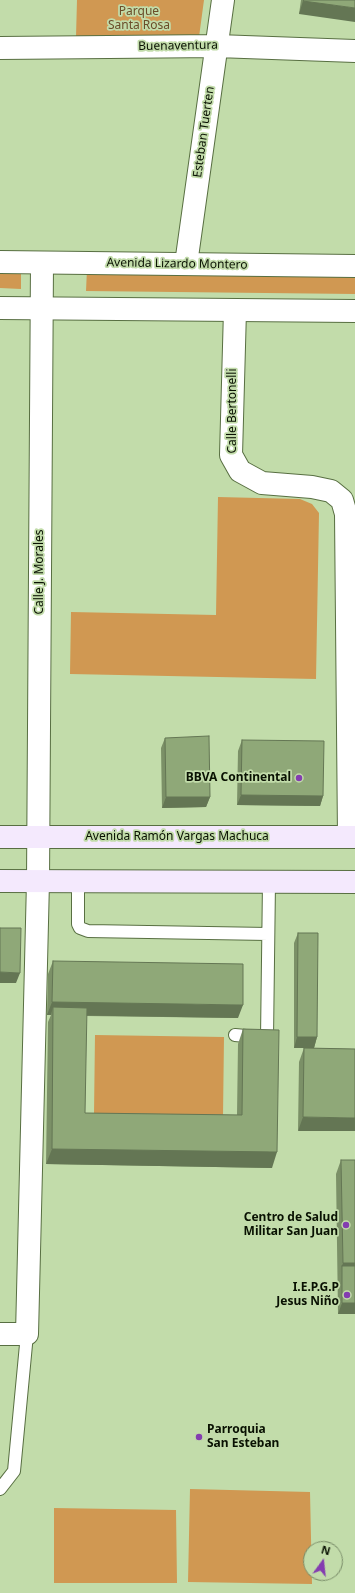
<!DOCTYPE html>
<html>
<head>
<meta charset="utf-8">
<style>
	body { margin:0 }
	#map { position:relative; width:355px; height:1593px; overflow:hidden; background:#c2dcaa; font-family:"Noto Sans",sans-serif }
	canvas { display:block }
	.north { position:absolute; left:303px; top:1541px; width:40px; height:40px; box-sizing:border-box; background:#c2dcaa; border:1px solid #788b67; border-radius:50%; rotate:15deg; font-size:11px; font-weight:700; line-height:16px; text-align:center; color:#091102 }
	.north::after { content:''; display:block; margin:auto; width:14px; height:18px; background:#843db0; clip-path:polygon(50% 0,100% 100%,50% 72%,0 100%) }
</style>
</head>
<body>
<div id="map">
<canvas width="355" height="1593"></canvas>
<div class="north">N</div>
</div>
<script>
const ctx = document.querySelector('canvas').getContext('2d');
ctx.lineJoin = 'round';
function fill(path, color) { ctx.fillStyle = color; ctx.fill(path, 'evenodd'); }
const poly = rows => new Path2D(rows.map(r => 'M' + r).join(''));
function stroke(path, color, width, dash) { ctx.strokeStyle = color; ctx.lineWidth = width; ctx.lineCap = dash ? 'butt' : 'round'; ctx.setLineDash(dash || []); ctx.stroke(path); }
function write(font, color, halo, rows, align = 'center') {
  ctx.font = font + ' "Noto Sans",sans-serif'; ctx.lineWidth = 3.5; ctx.setLineDash([]); ctx.textBaseline = 'middle'; ctx.strokeStyle = halo; ctx.fillStyle = color; for (const [text, x, y, turn = 0] of rows) {
    ctx.save(); ctx.translate(x, y); ctx.rotate((+turn || 0) * Math.PI / 180); ctx.textAlign = isNaN(turn) ? turn : align; if (halo) ctx.strokeText(text, 0, 0); ctx.fillText(text, 0, 0); ctx.restore();
  }
}
fill(poly([
	[77,0,204,0,199,37,76,37],
	[87,269,355,274,355,294,86,291],
	[0,270,21,270,21,289,0,288],
	[218,497,300,499,312,504,319,513,316,679,70,674,71,612,216,615],
	[95,1035,224,1037,223,1116,94,1114],
	[190,1489,310,1492,312,1584,188,1582],
	[54,1508,176,1510,177,1583,54,1583]
]), '#d09852');
const service = poly([
	[78,881,78,924,80,928,88,931,268,934],
	[235,1035,267,1038,269,882],
	[0,1489,14,1471,27,1334]
]);
const minor = poly([
	[0,48,217,46,355,51],
	[186,264,223,0],
	[235,310,231,455,240,471,262,483,312,487,331,491,342,500,346,514,349,837],
	[0,1334,27,1334,38,881,42,263]
]);
const tertiary = poly([
	[0,262,355,266],
	[0,308,355,311]
]);
const secondary = poly([
	[0,837,355,837],
	[0,881,355,882]
]);
stroke(service, '#586f42', 14);
stroke(minor, '#586f42', 24);
stroke(tertiary, '#586f42', 24);
stroke(secondary, '#586f42', 24);
stroke(service, '#fff', 12);
stroke(minor, '#fff', 22);
stroke(tertiary, '#fff', 22);
stroke(secondary, '#f4e9fd', 22);
fill(poly([
	[301,0,355,0,299,14],
	[165,738,210,797,206,807,162,808,161,748],
	[242,740,323,796,320,806,237,805,238,751],
	[298,933,317,1037,314,1048,294,1048,294,943],
	[53,961,238,1018,86,1016,85,1113,237,1115,238,1044,243,1029,272,1168,46,1164,48,1022,51,1015,47,1015,48,974],
	[304,1048,355,1049,298,1131,299,1062],
	[341,1160,355,1314,338,1314,336,1174]
]), '#7b9067');
fill(poly([
	[303,1,355,8,355,22,299,14],
	[241,795,323,796,320,806,237,805],
	[166,797,210,797,206,807,162,808],
	[0,972,20,973,16,983,0,983],
	[52,1002,243,1005,238,1018,53,1015,53,1007,51,1015,47,1015],
	[297,1037,317,1037,314,1048,294,1048],
	[303,1117,355,1118,355,1131,298,1131],
	[52,1149,277,1152,272,1168,46,1164],
	[343,1263,355,1263,355,1276,342,1266,338,1277],
	[342,1303,355,1303,355,1314,338,1314]
]), '#647654');
const building = poly([
	[304,0,355,0,355,8,303,1,304,0],
	[209,736,210,797,166,797,165,738,209,736],
	[242,740,324,741,323,796,241,795,242,740],
	[0,928,21,928,20,973,0,972,0,928],
	[298,933,318,933,317,1037,297,1037,298,933],
	[53,961,243,964,243,1005,52,1002,53,961],
	[53,1007,87,1008,85,1113,242,1115,243,1029,279,1030,277,1152,52,1149,53,1007],
	[304,1048,355,1049,355,1118,303,1117,304,1048],
	[341,1160,355,1160,355,1263,343,1263,341,1160],
	[342,1266,355,1266,355,1303,342,1303,342,1266]
]);
fill(building, '#8fa878');
stroke(building, '#647654', 1);
for (const [x, y, r, color] of [
	[299,778,4,"#843db0"],
	[346,1225,4,"#843db0"],
	[347,1295,4,"#843db0"],
	[199,1437,4,"#843db0"]
]) { const dot = new Path2D(); dot.arc(x, y, r, 0, 2 * Math.PI); ctx.fillStyle = color; ctx.fill(dot); stroke(dot, '#c2dcaa', 1.5); }
write('12px', '#6b4d29', '#c2dcaa', [
	["Parque",139,12],
	["Santa Rosa",139,26]
]);
write('12px', '#091102', '#c2dcaa', [
	["Buenaventura",178,46,-1],
	["Esteban Tuerten",204,132,-82],
	["Avenida Lizardo Montero",177,264,1],
	["Calle Bertonelli",233,411,-90],
	["Calle J. Morales",40,572,-90],
	["Avenida Ramón Vargas Machuca",177,837]
]);
write('bold 12px', '#091102', '#c2dcaa', [
	["BBVA Continental",291,778],
	["Centro de Salud",338,1218],
	["Militar San Juan",338,1232],
	["I.E.P.G.P",339,1288],
	["Jesus Niño",339,1302],
	["Parroquia",207,1430,"left"],
	["San Esteban",207,1444,"left"]
], 'right');
</script>
</body>
</html>
